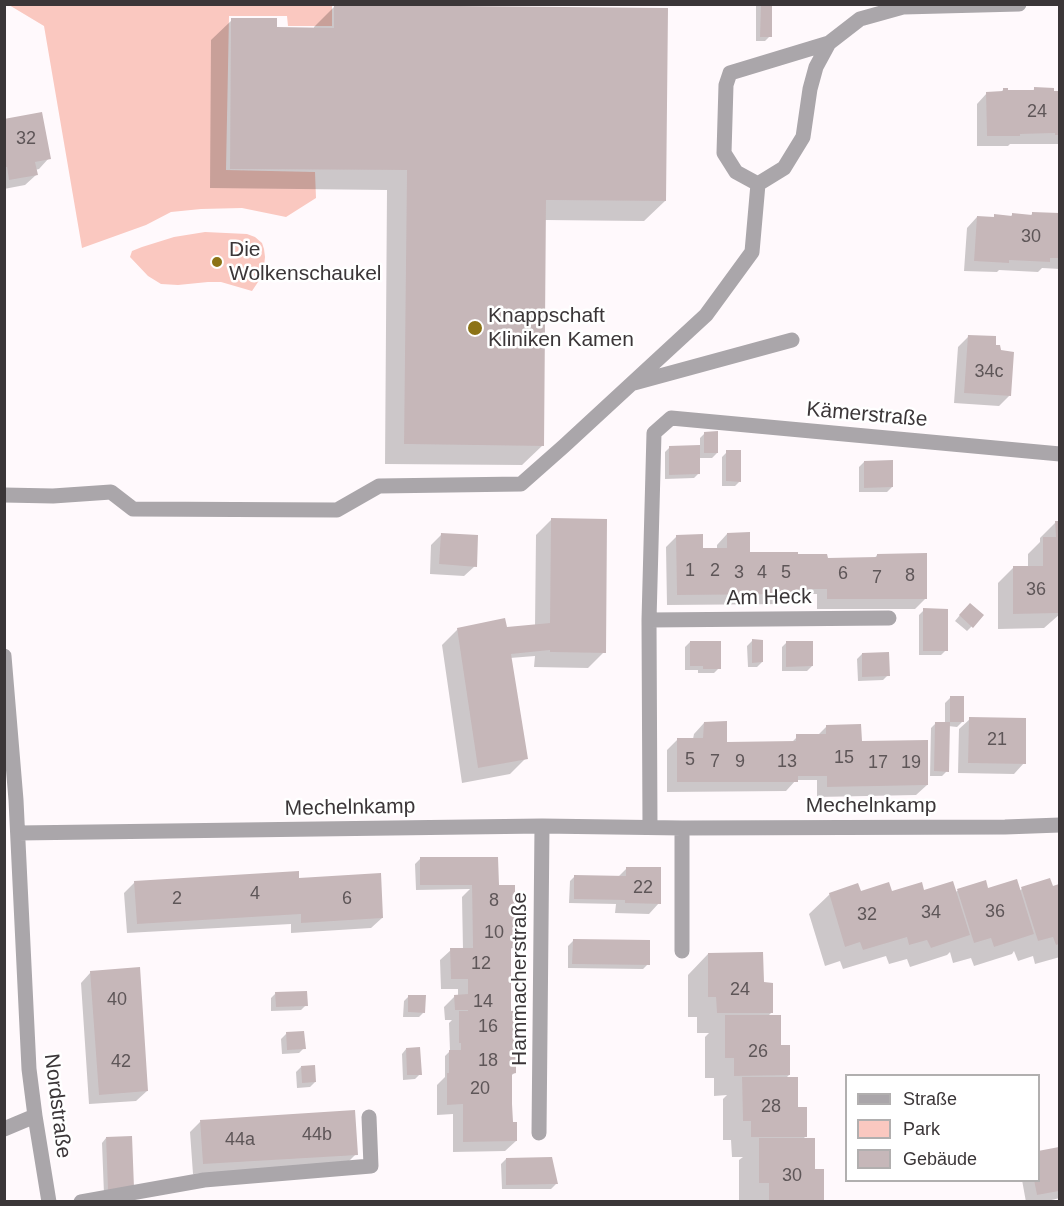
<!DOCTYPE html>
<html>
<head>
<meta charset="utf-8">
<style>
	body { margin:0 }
	#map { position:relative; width:1064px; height:1206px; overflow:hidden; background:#fff9fc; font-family:Arial,sans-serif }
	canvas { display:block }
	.frame { position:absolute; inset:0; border:6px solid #3b3638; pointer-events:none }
	.legend { position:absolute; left:845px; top:1074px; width:195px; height:108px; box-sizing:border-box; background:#fff; border:2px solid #b1afaf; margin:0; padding:8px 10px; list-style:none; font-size:18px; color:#3b3638 }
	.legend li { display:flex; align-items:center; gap:12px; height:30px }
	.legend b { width:30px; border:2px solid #b1afaf }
</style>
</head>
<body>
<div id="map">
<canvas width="1064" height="1206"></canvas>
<div class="frame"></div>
<ul class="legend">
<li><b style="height:8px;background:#aaa6aa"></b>Straße</li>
<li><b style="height:16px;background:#fac8c0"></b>Park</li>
<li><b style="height:16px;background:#c6b7b9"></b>Gebäude</li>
</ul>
</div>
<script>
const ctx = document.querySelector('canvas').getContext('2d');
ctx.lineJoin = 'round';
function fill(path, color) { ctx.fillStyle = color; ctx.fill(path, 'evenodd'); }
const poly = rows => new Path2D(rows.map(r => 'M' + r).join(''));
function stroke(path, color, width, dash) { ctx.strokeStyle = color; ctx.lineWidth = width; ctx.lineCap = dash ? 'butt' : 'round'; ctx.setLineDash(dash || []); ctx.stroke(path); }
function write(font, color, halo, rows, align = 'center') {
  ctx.font = font + ' Arial,sans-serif'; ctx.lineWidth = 5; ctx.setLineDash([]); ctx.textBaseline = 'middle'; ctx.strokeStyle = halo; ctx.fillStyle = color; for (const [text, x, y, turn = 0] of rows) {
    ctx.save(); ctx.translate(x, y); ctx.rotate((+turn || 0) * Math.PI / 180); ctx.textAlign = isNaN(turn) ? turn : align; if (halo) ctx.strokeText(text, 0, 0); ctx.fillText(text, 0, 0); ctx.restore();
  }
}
fill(poly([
	[9,5,332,5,332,26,288,26,287,16,229,16,226,170,315,172,316,198,286,217,242,208,201,209,171,212,146,225,82,248,44,26],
	[205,232,247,234,255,237,262,243,264,249,265,257,264,266,258,282,252,291,221,282,208,282,178,285,161,284,148,276,130,257,132,251,142,247,174,237]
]), '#fac8c0');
fill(poly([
	[415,4,456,4,665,201,644,221,545,220,543,445,522,465,385,464,387,190,210,188,211,40,232,20,276,29,314,29,314,27,334,7,416,7],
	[756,4,771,4,770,36,765,41,756,41],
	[1035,88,1053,92,1060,92,1060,144,1010,144,1008,146,977,146,977,104,987,93,1000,93,1003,90,1006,92,1032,92],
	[4,121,49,158,39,169,35,170,36,175,25,185,4,189],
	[1032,214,1060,215,1060,269,1042,268,1038,272,999,270,997,272,964,271,967,228,977,217,992,218,995,216,1010,217,1012,215,1030,216],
	[969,336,994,346,1010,395,999,406,954,403,958,347],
	[705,433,717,453,712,458,699,458,699,473,694,478,665,479,665,452,670,447,700,447,700,438],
	[727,452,740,481,735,486,722,486,722,457],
	[864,462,892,487,887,492,859,492,859,467],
	[552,519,604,652,588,668,534,667,535,656,510,658,526,758,510,774,462,783,442,645,458,629,506,630,535,626,536,535],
	[1056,522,1060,522,1060,614,1044,628,998,629,998,583,1014,567,1028,567,1028,554,1040,542,1040,538],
	[442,534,475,566,464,576,430,574,431,545],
	[727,534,749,553,797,558,874,559,877,555,926,598,915,609,817,609,817,594,796,594,787,604,667,605,666,547,677,536,701,550,717,550,717,545],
	[965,609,972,626,967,631,955,621],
	[924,610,946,650,941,655,919,655,919,615],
	[752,641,762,662,757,667,748,667,747,646],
	[690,642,719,668,714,673,698,673,698,670,685,670,685,647],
	[787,642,812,666,807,671,782,671,782,647],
	[862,654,888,675,883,680,858,681,857,659],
	[950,698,962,722,957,727,948,726,947,771,942,776,930,776,931,728,936,723,945,724,945,703],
	[970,719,1024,763,1014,774,958,773,959,729],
	[704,723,726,743,793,743,793,741,798,736,818,735,827,726,860,743,927,785,916,795,817,797,817,780,796,780,786,791,667,792,667,750,678,739,693,739,694,734],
	[420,859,497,884,513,947,509,951,509,1012,514,1073,511,1076,511,1124,516,1141,505,1151,453,1152,453,1114,437,1115,437,1085,445,1077,445,1056,450,1051,449,1023,452,1020,445,1020,444,1007,455,996,458,996,458,989,441,989,440,960,451,950,463,950,462,897,470,889,416,890,415,864],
	[627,868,659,903,649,914,615,913,616,904,569,903,570,881,575,876,618,877],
	[298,880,382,918,371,928,291,933,291,924,127,933,124,893,135,882],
	[985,882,987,890,1019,891,1022,889,1052,888,1060,886,1060,957,1035,964,1033,956,1018,961,1014,951,1012,954,974,966,971,958,953,963,950,952,947,955,910,967,907,959,889,964,886,956,843,969,840,961,825,966,809,914,830,894,923,892,955,893,957,891],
	[573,941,648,964,643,969,568,968,568,946],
	[708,954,762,984,772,1012,768,1016,780,1047,789,1075,785,1079,797,1109,806,1136,802,1140,814,1170,823,1199,820,1202,739,1202,739,1160,743,1157,732,1157,731,1140,723,1140,723,1099,727,1095,714,1096,714,1078,705,1078,705,1037,709,1033,697,1033,697,1017,688,1017,688,975],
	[91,972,147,1091,136,1101,89,1104,81,983],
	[276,993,306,1005,301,1010,271,1011,271,998],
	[409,996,424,1012,419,1017,403,1017,404,1001],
	[286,1034,304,1048,299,1053,282,1054,281,1039],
	[406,1049,420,1074,415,1079,403,1080,402,1054],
	[301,1067,315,1082,310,1087,297,1088,296,1072],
	[200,1122,356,1154,345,1165,193,1174,190,1132],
	[106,1138,132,1188,104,1194,102,1143],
	[1060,1148,1060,1198,1043,1202,1026,1202,1022,1180,1038,1180,1038,1152],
	[506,1159,556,1184,551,1189,502,1189,501,1164]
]), '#0003');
fill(poly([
	[429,4,458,4,459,6,668,8,666,201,546,200,544,446,404,444,407,170,230,169,231,18,277,18,277,27,334,28,334,5,430,6],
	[761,4,772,4,772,37,760,37],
	[1034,87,1054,88,1054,91,1059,91,1059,135,1055,135,1055,133,1020,134,1020,136,987,136,986,92,1003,91,1003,88,1008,88,1008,90,1034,90],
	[42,112,51,159,35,162,38,175,9,180,7,167,4,167,4,119],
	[1032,212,1059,213,1059,258,1050,258,1050,262,1009,260,1009,263,974,261,977,216,994,217,994,214,1012,216,1012,213,1032,215],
	[968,335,996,336,996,345,1000,345,1001,350,1014,352,1011,396,964,393],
	[718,431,718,453,704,453,704,432],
	[700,445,700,474,669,475,669,446],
	[726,450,741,450,741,482,726,481],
	[893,460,893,487,864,488,864,461],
	[551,518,607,519,606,653,550,652,550,650,511,654,528,759,478,768,457,628,505,618,507,627,550,623],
	[1055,521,1059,521,1059,613,1013,614,1013,566,1043,566,1043,537,1056,537],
	[750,532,750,552,798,552,798,554,827,554,828,558,877,557,877,554,927,553,927,599,827,599,827,589,799,589,799,594,677,595,676,535,703,534,703,548,727,548,727,533],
	[441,533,478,535,477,567,439,564],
	[970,603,984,615,973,628,959,615],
	[923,608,948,609,948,651,923,651],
	[752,639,763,640,763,662,752,663],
	[690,641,721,641,721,669,703,669,703,666,690,666],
	[786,641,813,641,813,666,786,667],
	[889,652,890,676,862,677,862,653],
	[950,696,964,696,964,722,950,722],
	[969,717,1026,718,1026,764,968,763],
	[727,721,727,742,796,741,796,734,826,734,826,725,861,724,862,741,928,740,928,785,827,787,827,776,798,776,798,782,677,782,677,738,703,738,704,722],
	[935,722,950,722,949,772,934,771],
	[420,857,498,857,499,885,515,885,515,948,511,948,511,1011,516,1011,516,1073,512,1074,512,1104,513,1122,517,1122,517,1141,463,1142,463,1104,447,1105,447,1073,449,1073,449,1050,461,1050,461,1043,459,1043,459,1011,468,1011,468,1010,455,1010,454,995,468,994,468,979,451,979,450,948,473,948,472,885,420,885],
	[626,867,661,867,661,904,625,903,625,900,574,899,574,875,626,876],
	[299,871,299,878,381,873,383,918,301,923,301,914,137,924,134,881],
	[1050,878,1053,886,1059,884,1059,944,1056,945,1053,937,1038,941,1021,887],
	[1017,879,1034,934,994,947,991,938,974,943,957,889,986,880,988,888],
	[953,881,970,935,931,948,927,940,909,945,907,937,863,950,860,942,845,947,829,893,858,883,861,891,889,882,892,891,922,882,924,890],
	[573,939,650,940,650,965,572,964],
	[763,952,764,982,773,983,773,1013,717,1013,716,997,708,997,708,953],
	[140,967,148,1091,99,1095,90,971],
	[307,991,308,1006,276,1007,275,992],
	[408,995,426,995,425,1013,408,1012],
	[725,1015,781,1015,781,1045,790,1045,790,1075,734,1076,734,1058,725,1058],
	[304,1031,306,1049,287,1050,286,1032],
	[420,1047,422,1075,407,1075,406,1048],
	[315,1065,316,1082,302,1083,301,1066],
	[742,1077,798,1077,798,1107,807,1107,807,1137,751,1137,751,1121,743,1121],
	[355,1110,358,1155,203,1164,200,1120],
	[132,1136,134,1188,108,1190,106,1137],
	[759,1138,815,1138,815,1169,824,1169,824,1200,769,1201,769,1183,759,1183],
	[1059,1147,1059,1191,1037,1195,1034,1180,1038,1180,1038,1151],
	[552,1157,558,1184,506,1185,506,1158]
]), '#c6b7b9');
stroke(poly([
	[758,184,736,172,724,153,726,85,730,73,829,43],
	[634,383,792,340],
	[4,495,53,496,111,492,133,509,337,510,379,486,521,484,564,446,706,315,752,252,758,184,784,168,803,137,810,89,816,67,829,43,860,19,903,7,1019,4],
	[649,620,889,618],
	[4,656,16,800,29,1069,35,1116,49,1202],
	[650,827,649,620,654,433,671,418,1060,454],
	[682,828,682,951],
	[18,833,542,826,682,828,1005,827,1060,825],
	[4,1129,35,1116],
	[539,1133,542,826],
	[81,1202,204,1180,371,1166,369,1117]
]), '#aaa6aa', 15);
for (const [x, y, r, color] of [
	[217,262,6,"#8c7316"],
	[475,328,8,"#8c7316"]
]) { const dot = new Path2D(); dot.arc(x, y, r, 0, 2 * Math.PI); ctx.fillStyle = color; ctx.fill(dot); stroke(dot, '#fff', 2); }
write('18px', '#5e5658', null, [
	["24",1037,112],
	["32",26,139],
	["30",1031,237],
	["34c",989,372],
	["1",690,571],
	["2",715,571],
	["3",739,573],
	["4",762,573],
	["5",786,573],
	["6",843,574],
	["8",910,576],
	["7",877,578],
	["36",1036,590],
	["21",997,740],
	["15",844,758],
	["5",690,760],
	["7",715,762],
	["9",740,762],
	["13",787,762],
	["17",878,763],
	["19",911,763],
	["22",643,888],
	["4",255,894],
	["2",177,899],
	["6",347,899],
	["8",494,901],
	["36",995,912],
	["34",931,913],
	["32",867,915],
	["10",494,933],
	["12",481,964],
	["24",740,990],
	["40",117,1000],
	["14",483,1002],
	["16",488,1027],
	["26",758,1052],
	["18",488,1061],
	["42",121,1062],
	["20",480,1089],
	["28",771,1107],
	["44b",317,1135],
	["44a",240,1140],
	["30",792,1176]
]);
write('21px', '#3b3638', '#fff', [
	["Die",229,250],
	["Wolkenschaukel",229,274],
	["Knappschaft",488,316],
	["Kliniken Kamen",488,340]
], 'left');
write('21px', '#3b3638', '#fff', [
	["Kämerstraße",867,415,5],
	["Am Heck",769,598,-1],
	["Mechelnkamp",871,806],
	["Mechelnkamp",350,808,-1],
	["Hammacherstraße",520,979,-90],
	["Nordstraße",57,1106,83]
]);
</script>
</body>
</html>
